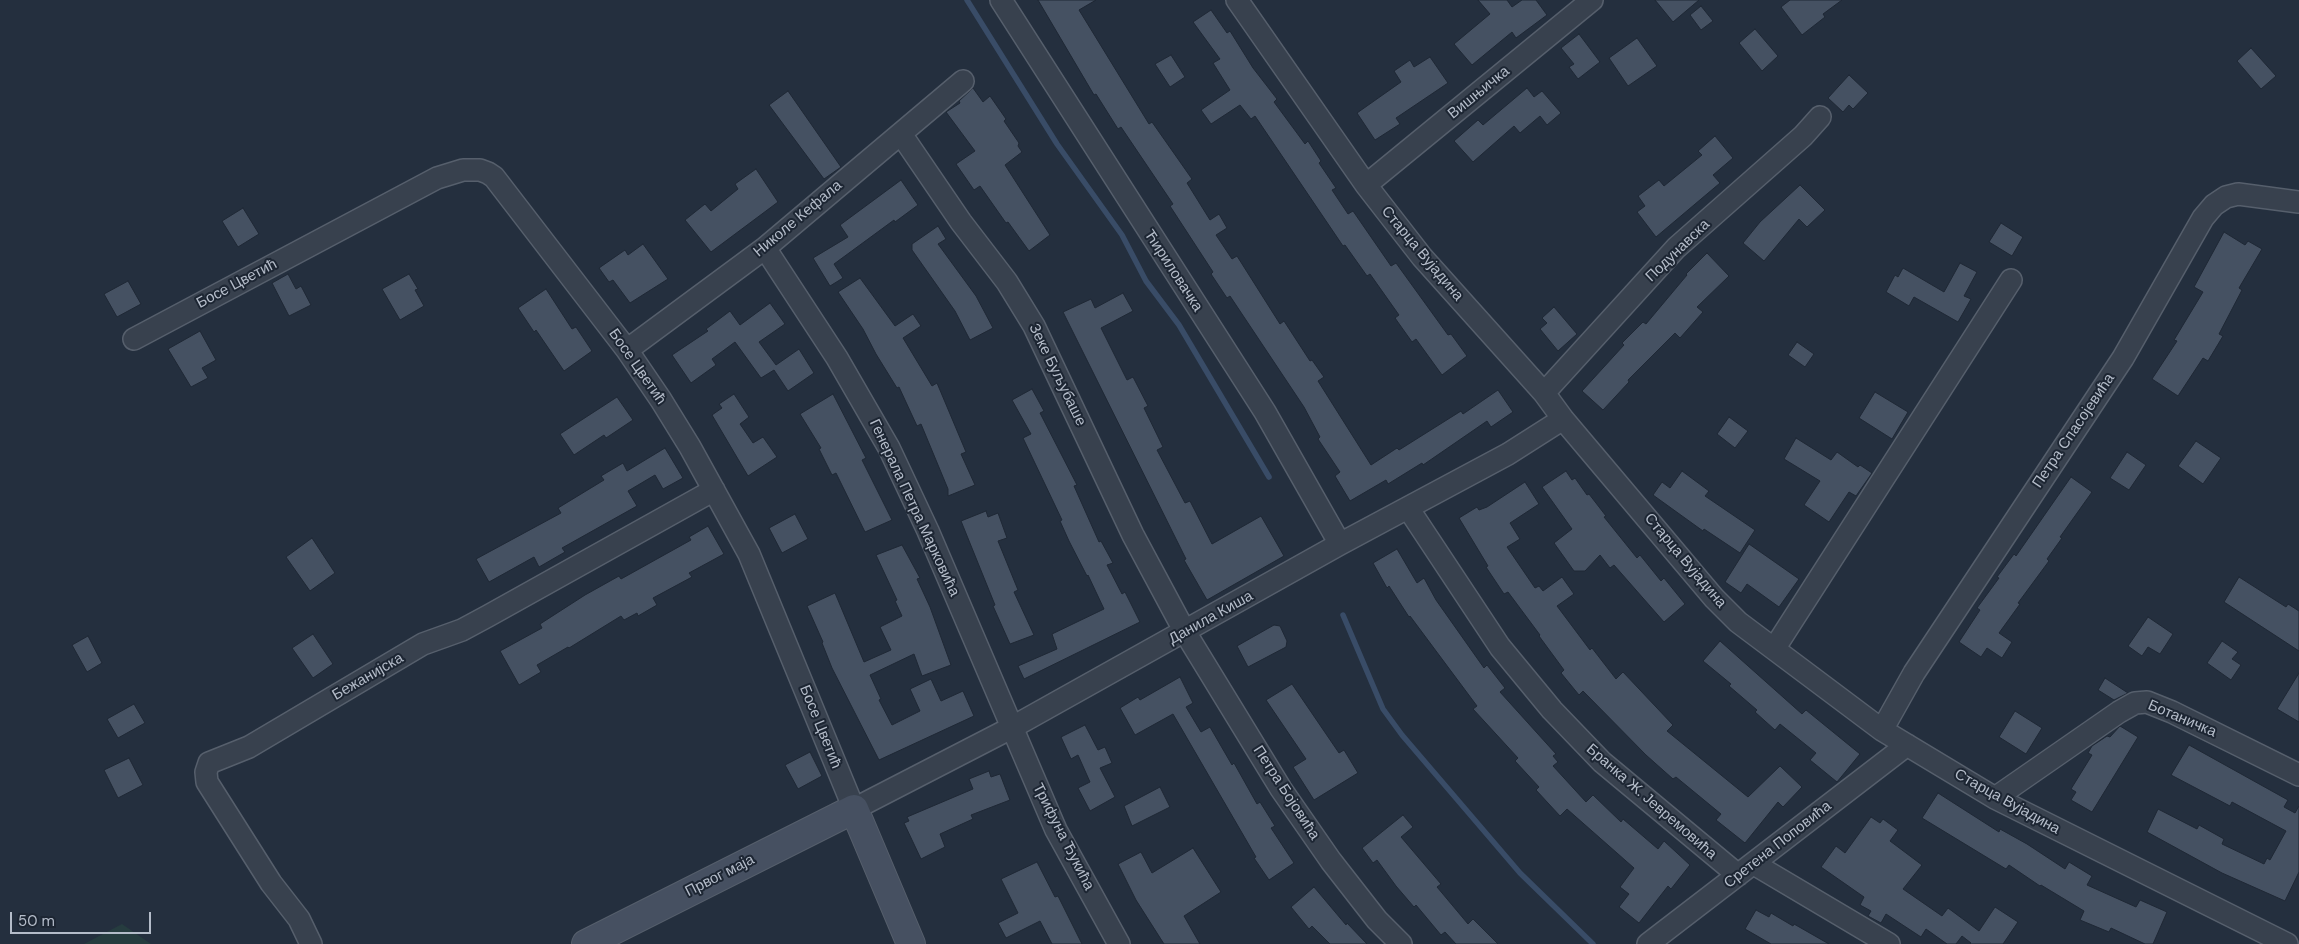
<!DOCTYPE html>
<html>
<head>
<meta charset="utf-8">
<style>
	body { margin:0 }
	#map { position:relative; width:2299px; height:944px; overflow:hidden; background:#242f3e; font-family:"DM Sans",sans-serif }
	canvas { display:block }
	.scale { position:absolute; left:10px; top:912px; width:141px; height:22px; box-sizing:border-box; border:2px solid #b4bcc9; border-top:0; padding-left:6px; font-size:15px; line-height:18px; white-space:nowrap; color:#b4bcc9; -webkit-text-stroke:4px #1d2633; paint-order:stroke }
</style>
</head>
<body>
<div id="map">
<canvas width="2299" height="944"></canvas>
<div class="scale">50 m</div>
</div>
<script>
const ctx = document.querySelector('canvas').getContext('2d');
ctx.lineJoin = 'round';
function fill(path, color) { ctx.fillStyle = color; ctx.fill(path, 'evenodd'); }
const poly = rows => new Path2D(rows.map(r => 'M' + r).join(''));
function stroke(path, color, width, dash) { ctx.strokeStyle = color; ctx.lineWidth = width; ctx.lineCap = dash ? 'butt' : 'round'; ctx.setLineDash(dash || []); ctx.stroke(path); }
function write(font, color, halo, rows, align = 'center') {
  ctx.font = font + ' "DM Sans",sans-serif'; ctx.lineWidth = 4; ctx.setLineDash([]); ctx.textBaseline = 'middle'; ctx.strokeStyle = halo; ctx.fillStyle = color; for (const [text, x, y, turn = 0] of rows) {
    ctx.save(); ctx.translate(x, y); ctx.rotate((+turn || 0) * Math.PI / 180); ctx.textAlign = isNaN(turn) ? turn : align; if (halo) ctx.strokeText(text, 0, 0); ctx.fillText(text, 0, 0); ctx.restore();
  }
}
fill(poly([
	[122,924,151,944,84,944]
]), '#263c3f');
stroke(poly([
	[967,0,1057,144,1122,235,1146,281,1179,325,1269,477],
	[1343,615,1383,709,1402,735,1520,873,1593,944]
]), '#394c67', 5.5);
const building = poly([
	[1038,0,1096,0,1079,10,1149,124,1152,122,1192,179,1187,183,1210,220,1219,214,1227,228,1216,235,1232,259,1237,256,1280,324,1284,321,1310,361,1312,360,1324,377,1318,381,1371,465,1397,448,1399,450,1461,411,1463,414,1498,390,1513,412,1491,427,1487,421,1423,465,1422,463,1388,484,1386,480,1350,501,1335,476,1340,472,1318,439,1320,437,1304,407,1230,296,1227,298,1211,274,1213,272,1170,206,1173,204,1121,127,1118,129,1096,94,1094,95,1038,0],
	[1478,0,1507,0,1512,7,1522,0,1536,0,1547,15,1516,38,1512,32,1472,65,1454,44,1490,14,1478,0],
	[1655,0,1699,0,1673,22,1655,0],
	[1790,0,1842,0,1823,14,1825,17,1802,35,1781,7,1790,0],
	[1701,6,1713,21,1701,30,1690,15,1701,6],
	[1211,10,1227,33,1230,31,1253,68,1277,99,1274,102,1305,144,1308,141,1321,161,1319,163,1336,188,1332,190,1348,214,1353,211,1391,266,1396,263,1448,335,1451,334,1467,356,1442,375,1416,339,1412,342,1395,318,1399,315,1370,274,1367,276,1345,245,1343,246,1255,116,1251,119,1240,105,1211,124,1201,110,1230,90,1213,63,1220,59,1193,22,1211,10],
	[1755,29,1778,56,1762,71,1739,43,1755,29],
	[1579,34,1600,62,1578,79,1569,67,1574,64,1561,48,1579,34],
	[1637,38,1657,66,1628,86,1609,58,1637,38],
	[2251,48,2276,76,2261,89,2237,61,2251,48],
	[1171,55,1185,77,1170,87,1155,64,1171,55],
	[1430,57,1448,83,1396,118,1400,124,1375,140,1357,113,1401,82,1394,71,1410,60,1414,67,1430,57],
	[1849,75,1868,93,1853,109,1849,105,1843,112,1828,98,1849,75],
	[973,88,983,102,990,96,1006,119,1004,121,1019,143,1018,146,1022,152,1005,165,1050,235,1029,251,1008,222,1006,223,980,186,974,190,956,164,975,151,946,112,960,103,959,101,973,88],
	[1527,88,1534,97,1542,91,1561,113,1547,125,1540,116,1520,133,1514,126,1473,162,1454,141,1478,120,1483,125,1527,88],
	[788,91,841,167,824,179,769,105,788,91],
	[1715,136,1733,158,1713,175,1720,183,1656,237,1637,212,1645,206,1638,196,1659,180,1664,186,1702,155,1698,151,1715,136],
	[756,169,778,202,711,252,685,220,705,204,711,211,738,189,735,184,756,169],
	[901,180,918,205,895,222,894,220,834,264,843,278,830,286,813,258,848,237,840,225,901,180],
	[1800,185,1825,210,1807,227,1799,219,1764,261,1743,243,1760,222,1800,185],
	[243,208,259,234,238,247,222,221,243,208],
	[2001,223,2023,237,2012,256,1989,242,2001,223],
	[938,226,946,239,938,244,976,296,993,328,970,340,955,311,912,250,912,244,938,226],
	[2224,232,2245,245,2248,241,2262,249,2239,288,2242,290,2219,334,2223,336,2208,361,2203,358,2178,396,2152,379,2177,341,2174,340,2203,292,2194,287,2224,232],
	[643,244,668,279,630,303,613,280,609,282,599,268,625,250,628,255,643,244],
	[1707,253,1729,276,1697,307,1703,312,1680,338,1675,333,1628,380,1629,382,1603,410,1582,391,1624,345,1622,343,1643,322,1646,324,1687,275,1686,274,1707,253],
	[1960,263,1977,272,1964,296,1971,299,1958,322,1914,297,1909,306,1886,292,1895,275,1898,277,1903,268,1944,292,1960,263],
	[288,274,296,289,301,286,311,305,289,316,272,283,288,274],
	[409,274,418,289,415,290,424,306,400,320,382,289,409,274],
	[860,278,895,326,913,314,921,326,903,338,932,386,937,383,966,452,961,454,975,485,948,496,948,489,921,424,917,426,899,387,897,388,876,354,863,329,838,292,860,278],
	[128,281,141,304,117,317,104,294,128,281],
	[546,289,572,329,576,327,592,351,564,371,536,330,534,332,518,308,546,289],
	[1123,293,1133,311,1101,328,1127,380,1133,377,1148,406,1144,408,1163,447,1157,450,1185,503,1190,501,1212,544,1261,516,1284,556,1207,600,1184,560,1186,559,1063,312,1091,299,1095,308,1123,293],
	[770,303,785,324,759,342,776,365,799,349,814,373,788,391,774,370,761,378,735,342,712,359,716,365,691,383,672,355,708,331,706,329,730,311,740,325,770,303],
	[1554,307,1577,334,1558,351,1540,329,1547,323,1542,318,1554,307],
	[200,331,216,360,202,368,208,378,191,387,168,349,200,331],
	[1797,342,1814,354,1805,367,1788,355,1797,342],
	[1032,389,1044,411,1040,413,1077,485,1074,486,1099,542,1101,541,1113,563,1107,565,1122,594,1125,592,1140,622,1024,679,1018,666,1057,649,1052,634,1104,609,1088,575,1087,576,1069,541,1060,521,1062,520,1023,438,1031,434,1012,400,1032,389],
	[1875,392,1908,412,1892,439,1859,418,1875,392],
	[734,394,749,417,740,424,753,443,763,437,777,457,748,476,712,415,722,408,719,404,734,394],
	[833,394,866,458,862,460,892,520,865,532,836,473,832,475,819,449,821,448,800,414,833,394],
	[617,397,633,420,606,438,604,435,574,455,560,434,617,397],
	[1729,417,1748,431,1735,448,1717,434,1729,417],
	[1796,438,1831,460,1837,452,1858,467,1860,465,1872,473,1856,496,1849,492,1829,522,1804,505,1820,481,1784,459,1796,438],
	[2196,441,2221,458,2203,484,2178,466,2196,441],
	[665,448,683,478,663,489,655,475,628,491,637,506,562,548,565,552,539,567,534,557,489,582,476,559,561,513,558,508,604,480,601,476,623,463,627,471,665,448],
	[2127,452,2146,465,2129,490,2110,478,2127,452],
	[1566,471,1572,480,1575,478,1587,495,1589,494,1606,516,1604,517,1637,558,1640,555,1661,581,1664,578,1685,604,1664,622,1614,565,1610,568,1600,555,1585,571,1574,571,1554,543,1572,529,1542,487,1566,471],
	[1682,471,1709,491,1705,496,1755,530,1740,553,1704,529,1703,531,1653,495,1662,482,1670,488,1682,471],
	[2071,477,2092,492,2060,537,2062,538,2047,559,2049,561,2018,603,2020,604,1999,633,2012,642,2002,658,1987,648,1981,657,1959,642,1980,610,1977,608,1999,578,1997,577,2014,554,2016,556,2071,477],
	[1525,482,1539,504,1510,523,1520,539,1507,547,1535,588,1539,586,1543,591,1562,577,1574,594,1557,606,1590,650,1592,648,1616,679,1623,672,1673,725,1667,731,1748,797,1780,766,1802,787,1783,807,1778,802,1745,843,1716,820,1721,814,1676,777,1673,779,1646,755,1583,691,1579,695,1561,673,1564,670,1539,636,1540,635,1508,592,1504,594,1486,567,1488,566,1459,518,1477,507,1479,510,1487,507,1525,482],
	[986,511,988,517,998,513,1007,538,998,541,1018,590,1014,592,1034,635,1010,644,993,606,995,605,961,521,986,511],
	[795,514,808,539,782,553,769,528,795,514],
	[708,526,724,554,689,573,692,577,653,598,657,605,638,616,637,613,624,620,621,616,569,648,568,647,537,665,541,672,519,685,500,651,542,628,540,624,585,595,619,576,621,579,691,540,689,537,708,526],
	[312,538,335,573,310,591,286,557,312,538],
	[1749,544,1799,579,1779,607,1747,584,1741,593,1725,582,1749,544],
	[902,545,920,578,917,579,930,607,951,665,922,676,914,654,870,675,881,699,879,700,892,725,920,711,910,689,931,679,941,701,963,691,974,716,879,760,832,668,822,643,823,642,807,606,835,593,864,662,891,650,880,627,902,616,895,601,897,600,876,555,902,545],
	[1397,549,1417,583,1424,578,1436,600,1484,668,1487,665,1505,688,1500,692,1556,754,1553,756,1558,762,1553,766,1586,802,1593,795,1621,822,1623,819,1658,849,1664,841,1690,865,1671,889,1668,886,1639,923,1619,907,1629,894,1620,887,1634,868,1567,809,1560,816,1536,790,1539,787,1515,761,1518,758,1473,709,1477,706,1410,616,1409,617,1389,586,1387,588,1373,563,1397,549],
	[2239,577,2286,607,2288,604,2299,611,2299,651,2224,602,2239,577],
	[2148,617,2173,634,2160,654,2148,647,2142,656,2128,646,2148,617],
	[1274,625,1280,626,1287,641,1286,647,1248,667,1237,646,1274,625],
	[313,634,333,664,313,678,292,648,313,634],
	[88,636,102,663,87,672,72,645,88,636],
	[1720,641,1802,714,1806,710,1860,754,1837,782,1810,760,1816,753,1780,724,1775,730,1755,712,1757,710,1729,686,1731,684,1703,661,1720,641],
	[2222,641,2238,652,2232,659,2241,665,2231,680,2207,663,2222,641],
	[2299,673,2299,722,2277,709,2299,673],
	[1180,677,1193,703,1186,707,1201,732,1210,727,1232,765,1234,763,1257,804,1260,802,1275,826,1271,828,1294,863,1269,880,1254,858,1256,857,1173,714,1135,735,1120,708,1138,697,1140,700,1180,677],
	[2105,678,2128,693,2114,700,2098,690,2105,678],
	[1292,684,1339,753,1344,750,1358,773,1314,800,1293,767,1306,759,1266,700,1292,684],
	[134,704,145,723,118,738,107,719,134,704],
	[2015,711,2042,728,2026,754,1999,737,2015,711],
	[1085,725,1098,750,1105,747,1112,763,1100,768,1115,797,1090,811,1078,788,1090,782,1078,755,1071,759,1061,737,1085,725],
	[2120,726,2138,737,2092,812,2071,800,2076,792,2071,789,2092,755,2088,753,2092,746,2107,736,2110,737,2120,726],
	[2189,745,2288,800,2284,807,2295,813,2299,806,2299,872,2285,901,2222,873,2147,832,2158,809,2197,829,2199,825,2224,839,2222,844,2264,864,2267,858,2270,860,2286,831,2232,802,2230,806,2171,775,2189,745],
	[810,752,822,776,798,789,785,765,810,752],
	[129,758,143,785,118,798,104,770,129,758],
	[989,771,991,777,1000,774,1010,800,971,815,973,819,940,834,945,847,921,859,904,823,909,821,907,817,973,789,969,779,989,771],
	[1160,787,1170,807,1132,826,1124,806,1160,787],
	[1938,793,1999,832,2000,829,2027,844,2065,869,2069,862,2092,876,2087,885,2136,907,2140,900,2167,912,2153,944,2145,944,2111,928,2109,932,2080,920,2084,911,2041,885,2040,886,2009,865,2006,869,1922,818,1938,793],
	[1403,815,1413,827,1401,837,1441,884,1437,887,1468,924,1473,919,1498,944,1456,944,1445,932,1441,935,1416,905,1414,907,1396,886,1377,860,1373,863,1362,848,1403,815],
	[1871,817,1880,823,1883,819,1898,830,1890,841,1922,865,1903,889,1942,916,1948,908,1979,931,1995,907,2018,922,2003,944,1970,944,1971,943,1962,936,1956,944,1947,944,1926,929,1921,937,1886,914,1881,923,1868,916,1871,911,1860,905,1864,897,1821,867,1836,846,1845,853,1871,817],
	[1193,848,1221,892,1184,916,1200,944,1164,944,1136,900,1118,864,1141,852,1152,873,1193,848],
	[1037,862,1055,897,1058,896,1082,944,1052,944,1040,921,1006,938,998,923,1018,913,1001,879,1037,862],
	[1314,887,1346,925,1347,923,1367,944,1330,944,1312,926,1309,929,1291,907,1314,887],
	[1756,910,1769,917,1771,913,1793,926,1794,924,1829,944,1771,944,1745,929,1756,910]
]);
fill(building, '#455162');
stroke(building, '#1f2835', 1);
const street = poly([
	[1001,0,1265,412,1340,544],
	[1237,0,1366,185,1422,257,1544,393,1563,419,1714,598,1738,622,1882,730,1995,798,2287,944],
	[901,134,961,222,1007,282,1034,326,1133,535,1185,632,1281,789,1331,861,1377,920,1401,944],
	[1366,185,1592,0],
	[765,248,837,358,889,448,928,531,1056,830,1119,944],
	[134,339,437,178,463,170,480,170,488,173,494,177,627,350,661,400,690,447,749,554,854,809,1011,728,1340,544,1508,454,1563,419],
	[627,350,765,248,963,81],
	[1544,393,1676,248,1803,136,1820,117],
	[1408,508,1500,647,1552,710,1602,762,1738,875],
	[1774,649,2011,280],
	[1882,730,1914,673,2123,358,2203,218,2214,205,2226,197,2238,194,2299,202],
	[1995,798,2119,712,2135,703,2147,702,2172,712,2299,775],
	[1754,864,1889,944],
	[311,944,299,919,271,883,207,782,206,772,209,763,249,747,423,644,462,630,488,616,714,490],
	[1648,944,1907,745]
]);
const secondary = poly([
	[586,944,854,809,911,944]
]);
stroke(street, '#565f6c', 24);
stroke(secondary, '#565f6c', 30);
stroke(street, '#38414e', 21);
stroke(secondary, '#465061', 28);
write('15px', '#b4bcc9', '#1d2633', [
	["Вишњичка",1479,93,-39],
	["Николе Кефала",798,219,-40],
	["Подунавска",1678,251,-44],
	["Старца Вујадина",1422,254,50],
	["Ћириловачка",1173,271,57],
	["Босе Цветић",237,284,-28],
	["Босе Цветић",637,367,55],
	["Зеке Буљубаше",1057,375,64],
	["Петра Спасојевића",2074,431,-56],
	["Генерала Петра Марковића",914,508,65],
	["Старца Вујадина",1685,561,50],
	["Данила Киша",1211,618,-29],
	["Бежанијска",368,677,-30],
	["Ботаничка",2182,719,23],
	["Босе Цветић",820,727,68],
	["Петра Бојовића",1286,793,57],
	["Бранка Ж. Јевремовића",1651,802,41],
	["Старца Вујадина",2007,802,29],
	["Трифуна Ђукића",1063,837,63],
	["Сретена Поповића",1778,845,-38],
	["Првог маја",720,876,-27]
]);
</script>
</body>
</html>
